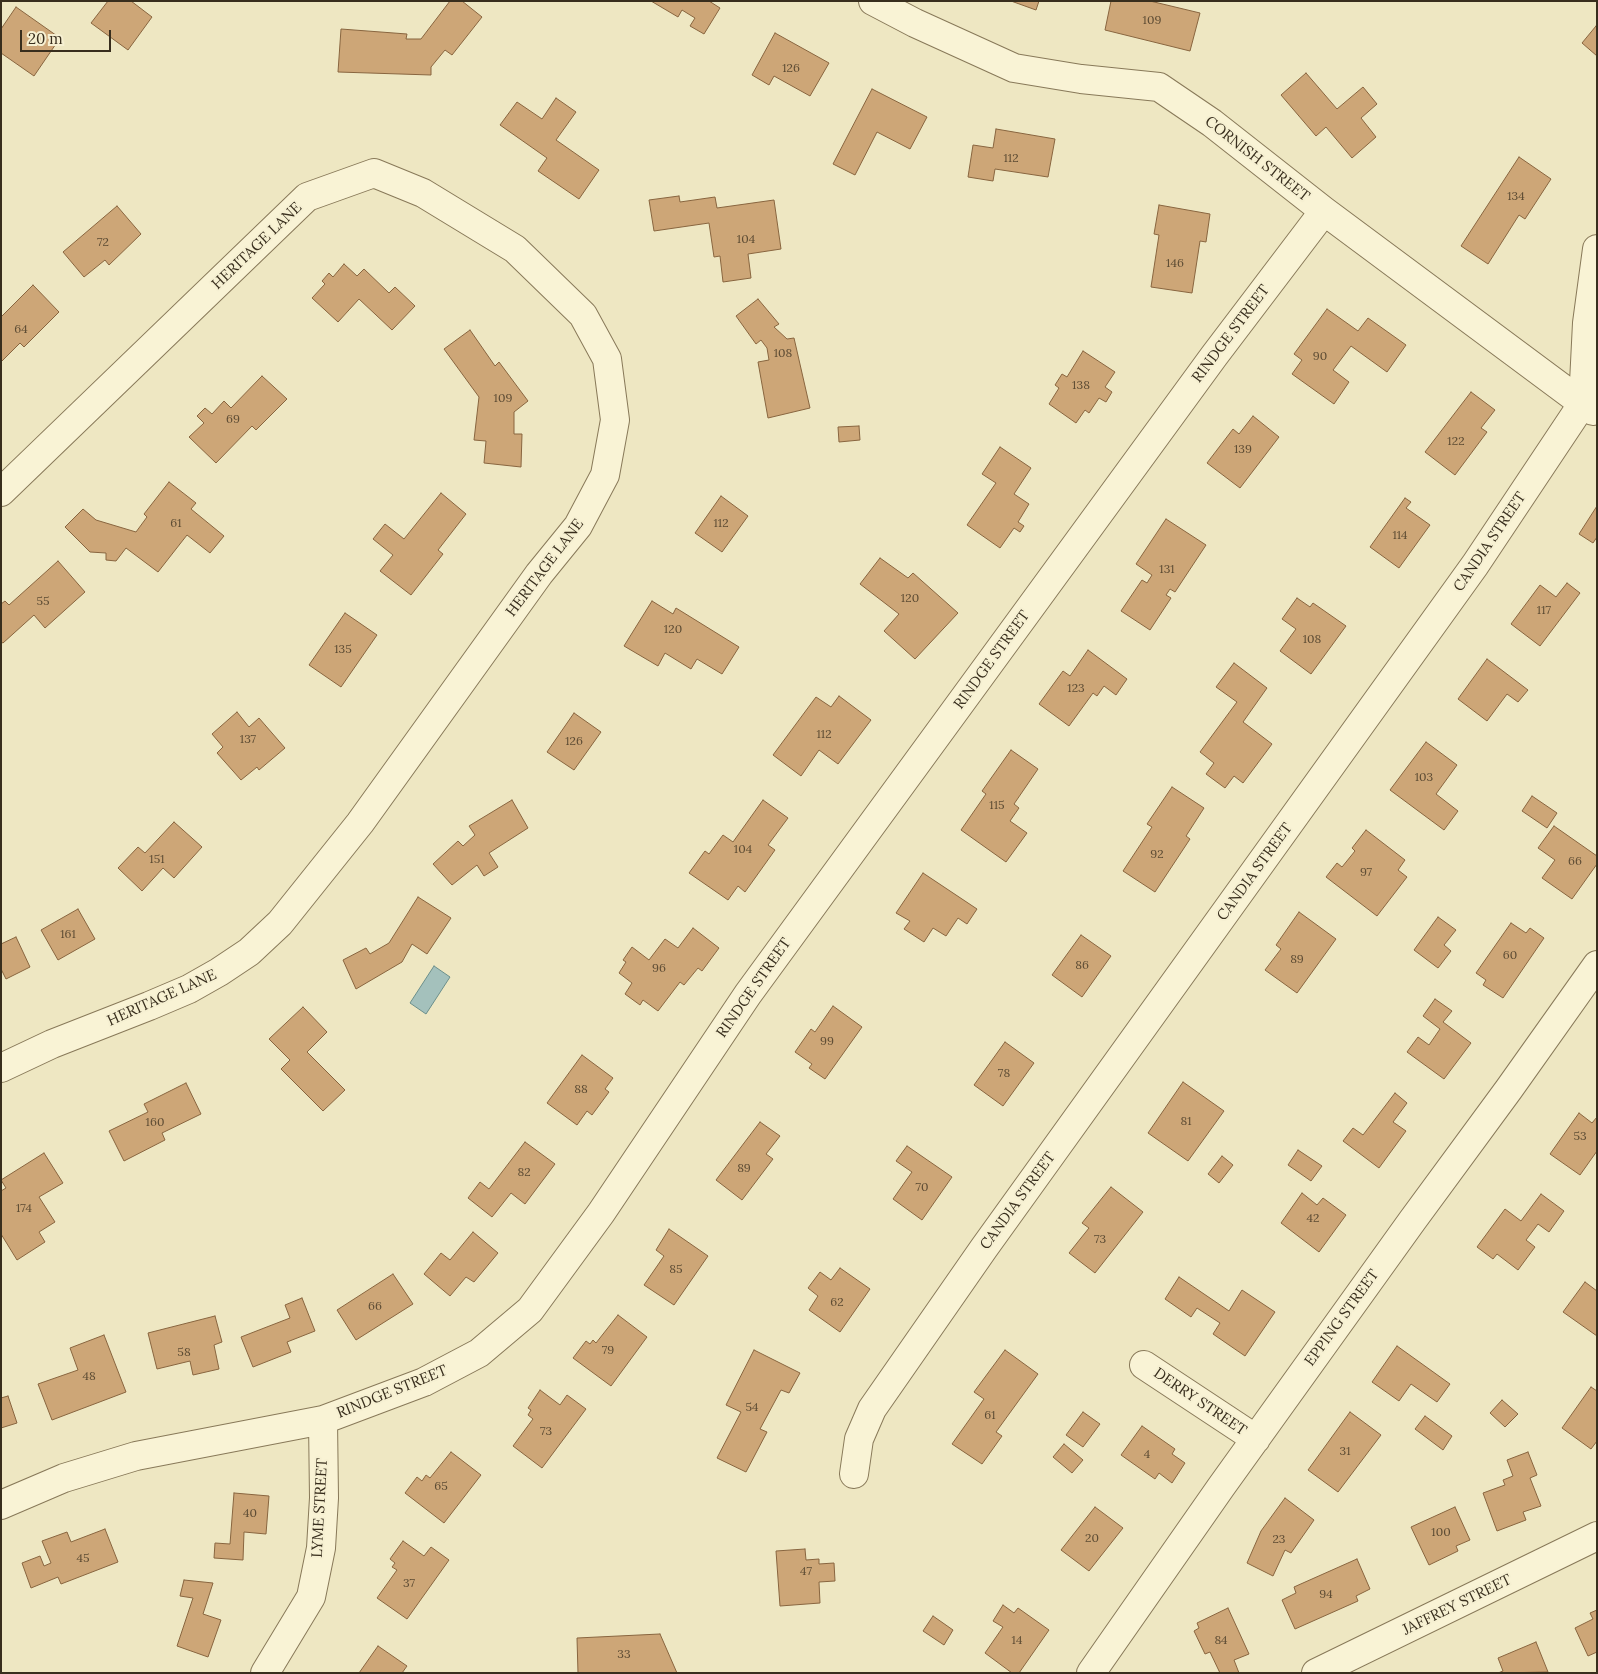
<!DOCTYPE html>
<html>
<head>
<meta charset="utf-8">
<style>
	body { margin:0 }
	#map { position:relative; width:1598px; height:1674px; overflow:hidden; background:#eee7c2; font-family:Lora,serif }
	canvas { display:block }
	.frame { position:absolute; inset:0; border:2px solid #382e1d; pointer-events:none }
	.scale { position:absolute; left:20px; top:30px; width:91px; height:22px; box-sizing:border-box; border:2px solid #382e1d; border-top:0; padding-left:6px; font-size:15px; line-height:18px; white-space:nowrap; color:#382e1d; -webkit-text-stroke:4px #f6f0d2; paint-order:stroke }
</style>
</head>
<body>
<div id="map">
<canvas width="1598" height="1674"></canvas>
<div class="frame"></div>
<div class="scale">20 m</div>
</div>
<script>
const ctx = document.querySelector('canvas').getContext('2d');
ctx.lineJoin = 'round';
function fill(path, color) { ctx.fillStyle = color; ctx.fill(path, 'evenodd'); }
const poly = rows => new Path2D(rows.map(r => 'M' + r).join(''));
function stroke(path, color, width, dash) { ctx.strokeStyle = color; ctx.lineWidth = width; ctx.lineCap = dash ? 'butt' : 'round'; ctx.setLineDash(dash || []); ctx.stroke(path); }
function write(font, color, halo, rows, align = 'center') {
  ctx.font = font + ' Lora,serif'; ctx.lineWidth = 4; ctx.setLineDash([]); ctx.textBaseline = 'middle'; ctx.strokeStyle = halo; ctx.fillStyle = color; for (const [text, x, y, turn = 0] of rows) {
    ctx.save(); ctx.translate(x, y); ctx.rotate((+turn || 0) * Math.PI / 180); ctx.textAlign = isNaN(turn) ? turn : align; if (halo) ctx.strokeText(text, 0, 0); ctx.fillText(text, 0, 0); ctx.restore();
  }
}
const water = poly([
	[434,966,450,977,426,1014,410,1003,434,966]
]);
fill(water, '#a4c1bc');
stroke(water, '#6b8f8b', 1);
const building = poly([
	[108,1,131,1,152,17,128,50,91,23,108,1],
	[450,1,462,1,482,17,452,55,445,50,431,67,431,75,338,72,341,29,407,34,406,39,421,39,450,1],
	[651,1,709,1,720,8,704,34,690,26,695,18,682,10,678,17,651,1],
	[1011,1,1039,1,1036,10,1011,1],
	[1111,1,1150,1,1200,13,1190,51,1105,30,1111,1],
	[16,7,60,38,34,76,1,53,1,29,16,7],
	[1596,26,1597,26,1597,56,1582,43,1596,26],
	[775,33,829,63,810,96,774,76,769,85,752,75,775,33],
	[1306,73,1337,109,1363,87,1377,104,1361,118,1376,137,1352,158,1326,127,1316,136,1281,95,1306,73],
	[872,89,927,117,910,149,877,132,855,175,833,164,872,89],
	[556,98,576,112,556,140,599,170,579,199,538,171,547,158,500,125,517,102,542,119,556,98],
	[996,129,1055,139,1048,177,995,169,993,181,968,177,973,145,993,148,996,129],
	[1519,157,1551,179,1525,219,1519,215,1488,264,1461,246,1519,157],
	[679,196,680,202,715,197,717,208,774,200,781,249,748,254,751,278,723,282,720,256,714,257,709,223,654,231,649,200,679,196],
	[1159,205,1210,214,1206,242,1200,241,1192,293,1151,287,1159,235,1154,234,1159,205],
	[117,206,141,234,109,265,105,260,84,277,63,252,117,206],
	[344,264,357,276,364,269,389,293,395,287,415,306,392,330,359,299,338,322,312,298,325,284,322,281,329,273,333,277,344,264],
	[33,285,59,312,24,347,20,343,1,362,1,317,33,285],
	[758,299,779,324,774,327,787,339,794,338,810,408,768,418,758,362,769,360,767,348,761,340,756,344,736,316,758,299],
	[1327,309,1358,331,1368,318,1406,345,1387,372,1351,346,1333,370,1349,382,1334,404,1292,374,1302,360,1294,354,1327,309],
	[470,330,495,366,499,362,528,401,514,412,514,434,522,434,521,467,484,463,486,441,474,440,479,397,444,349,470,330],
	[1083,351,1115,372,1105,387,1112,392,1106,402,1099,398,1089,413,1085,410,1076,423,1049,404,1059,388,1055,385,1062,374,1067,377,1083,351],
	[262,376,287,399,256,430,252,426,216,463,189,437,204,423,197,416,205,408,212,414,224,401,231,408,262,376],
	[1471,392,1495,410,1481,428,1487,432,1455,475,1425,452,1471,392],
	[1253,416,1279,437,1240,488,1207,463,1233,429,1239,434,1253,416],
	[859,426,860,440,839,442,838,427,859,426],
	[1000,447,1031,468,1014,494,1029,504,1018,522,1024,526,1020,532,1014,528,1000,548,967,525,996,483,982,474,1000,447],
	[169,482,196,503,191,509,224,536,210,553,187,535,158,572,126,548,116,561,106,560,106,553,90,552,65,527,83,509,96,520,136,532,147,517,144,514,169,482],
	[441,493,466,514,438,550,443,554,411,595,380,571,393,555,373,539,385,524,404,539,441,493],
	[721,496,748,516,722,552,695,533,721,496],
	[1405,498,1411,502,1406,508,1430,525,1399,568,1370,547,1405,498],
	[1597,506,1597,537,1593,543,1579,534,1597,506],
	[1166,519,1206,545,1175,592,1170,589,1166,595,1171,598,1150,630,1121,611,1142,580,1147,583,1152,575,1136,564,1166,519],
	[880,558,908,578,913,573,958,613,915,659,884,631,899,614,860,584,880,558],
	[58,561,85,592,45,628,34,615,3,643,1,642,1,604,5,601,9,605,58,561],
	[1567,583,1580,593,1540,646,1511,624,1540,585,1556,597,1567,583],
	[1297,598,1310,607,1313,603,1346,626,1311,674,1280,651,1296,629,1282,619,1297,598],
	[652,601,673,614,676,608,739,647,722,674,697,659,691,669,665,653,658,666,624,646,652,601],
	[345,613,377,635,341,687,309,665,345,613],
	[1088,650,1127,679,1116,695,1104,686,1097,696,1093,693,1069,726,1039,704,1063,671,1070,676,1088,650],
	[1487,659,1528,690,1518,702,1507,694,1487,721,1458,699,1487,659],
	[1234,663,1267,688,1243,722,1272,744,1243,783,1234,776,1225,788,1206,774,1214,763,1200,752,1237,702,1216,687,1234,663],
	[839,696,871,720,838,764,819,750,801,776,773,755,816,697,831,707,839,696],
	[237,712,249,727,259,718,285,748,259,770,257,767,241,780,217,753,223,747,212,734,237,712],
	[574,713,601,732,574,770,547,752,574,713],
	[1426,742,1457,765,1436,794,1458,811,1444,830,1390,790,1426,742],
	[1011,750,1038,769,1014,804,1019,808,1010,821,1027,833,1006,862,961,830,986,794,982,791,1011,750],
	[1172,787,1204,808,1186,836,1190,839,1155,892,1123,871,1152,827,1147,824,1172,787],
	[1532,796,1557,813,1547,828,1522,811,1532,796],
	[512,800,528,828,489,853,498,867,484,876,477,865,452,885,433,864,458,841,463,846,475,835,469,826,512,800],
	[763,800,788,818,768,845,775,850,745,892,738,886,728,900,689,873,705,851,709,854,723,835,733,842,763,800],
	[174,822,202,847,174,878,163,868,142,891,118,868,138,847,145,853,174,822],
	[1554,826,1597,856,1597,864,1572,899,1542,878,1555,860,1538,848,1554,826],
	[1366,830,1405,860,1398,870,1407,877,1377,916,1326,877,1337,863,1342,867,1355,851,1352,848,1366,830],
	[923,873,977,909,967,924,958,918,946,936,933,928,924,942,904,929,910,921,896,913,923,873],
	[418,897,451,918,427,954,412,944,402,962,356,989,343,960,366,948,370,954,389,943,418,897],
	[78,909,95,939,58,960,41,930,78,909],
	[1299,912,1336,939,1297,993,1265,970,1281,949,1276,945,1299,912],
	[1438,917,1456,930,1444,945,1451,951,1438,968,1414,950,1438,917],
	[1511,923,1526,933,1530,928,1544,938,1503,998,1483,985,1486,980,1476,973,1511,923],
	[693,928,719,948,702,971,698,968,684,985,680,982,658,1011,643,1000,640,1005,625,994,632,983,619,973,626,962,623,960,632,947,649,960,665,939,678,948,693,928],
	[1081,935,1111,956,1082,997,1052,975,1081,935],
	[16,937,30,967,6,979,1,969,1,944,16,937],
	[1435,999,1452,1011,1443,1022,1471,1043,1444,1079,1407,1052,1418,1037,1429,1045,1440,1029,1423,1016,1435,999],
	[833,1006,862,1027,825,1079,809,1068,812,1064,795,1052,811,1029,815,1032,833,1006],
	[303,1007,327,1032,307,1052,345,1090,323,1111,281,1069,290,1060,269,1039,303,1007],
	[1005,1042,1034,1063,1003,1106,974,1085,1005,1042],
	[582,1055,613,1078,605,1089,609,1092,592,1115,587,1111,577,1125,547,1103,582,1055],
	[1183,1082,1224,1111,1188,1161,1148,1133,1183,1082],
	[186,1083,201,1114,162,1133,165,1140,124,1161,109,1131,148,1112,144,1104,186,1083],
	[1395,1093,1407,1103,1393,1122,1406,1131,1379,1168,1343,1141,1353,1128,1363,1135,1395,1093],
	[1579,1113,1592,1123,1597,1117,1597,1151,1580,1175,1550,1154,1579,1113],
	[760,1122,780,1136,766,1154,773,1159,742,1200,716,1180,760,1122],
	[525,1142,555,1164,525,1204,511,1193,492,1217,468,1198,480,1182,489,1189,525,1142],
	[907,1146,952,1177,922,1220,893,1199,912,1172,896,1161,907,1146],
	[1298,1150,1322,1166,1311,1181,1288,1165,1298,1150],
	[44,1153,63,1183,39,1197,55,1222,39,1232,45,1242,17,1260,1,1234,1,1191,6,1188,1,1180,44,1153],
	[1222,1156,1233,1165,1219,1183,1208,1174,1222,1156],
	[1111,1187,1143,1212,1095,1273,1069,1253,1089,1228,1082,1223,1111,1187],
	[1302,1193,1317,1205,1323,1198,1346,1215,1319,1252,1281,1223,1302,1193],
	[1541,1194,1564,1211,1549,1232,1538,1224,1526,1240,1535,1247,1518,1270,1497,1254,1493,1259,1477,1247,1505,1209,1521,1221,1541,1194],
	[669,1229,708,1256,674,1305,644,1285,664,1256,656,1250,669,1229],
	[473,1232,498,1253,474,1282,466,1277,450,1296,424,1274,441,1253,450,1260,473,1232],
	[840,1268,870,1289,840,1332,809,1310,818,1296,808,1288,820,1272,831,1280,840,1268],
	[393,1274,413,1304,356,1340,337,1310,393,1274],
	[1179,1277,1229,1311,1242,1290,1275,1312,1245,1356,1213,1334,1220,1323,1197,1308,1191,1317,1165,1299,1179,1277],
	[1585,1282,1597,1291,1597,1336,1563,1312,1585,1282],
	[302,1298,315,1331,287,1342,291,1352,253,1367,241,1337,290,1318,285,1305,302,1298],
	[618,1315,647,1337,611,1386,573,1358,586,1341,590,1344,593,1340,596,1343,618,1315],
	[215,1316,222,1342,214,1345,219,1369,193,1375,190,1361,157,1369,148,1333,215,1316],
	[104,1335,126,1392,52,1420,38,1384,78,1370,70,1348,104,1335],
	[1397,1346,1450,1384,1437,1402,1411,1384,1399,1401,1372,1382,1397,1346],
	[754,1350,800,1373,789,1393,781,1390,760,1429,767,1432,746,1472,717,1458,741,1412,726,1405,754,1350],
	[1005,1350,1038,1374,996,1432,1002,1436,982,1464,952,1444,984,1399,974,1392,1005,1350],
	[1591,1387,1597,1391,1597,1441,1591,1449,1562,1428,1591,1387],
	[540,1390,560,1405,567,1395,586,1409,542,1468,513,1446,533,1419,528,1415,531,1410,528,1408,540,1390],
	[8,1396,17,1423,1,1428,1,1398,8,1396],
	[1502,1400,1518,1414,1505,1427,1490,1413,1502,1400],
	[1083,1412,1100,1424,1083,1447,1066,1435,1083,1412],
	[1350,1412,1381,1435,1338,1492,1308,1470,1350,1412],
	[1425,1416,1452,1436,1443,1450,1415,1429,1425,1416],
	[1142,1426,1175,1449,1172,1454,1185,1463,1172,1483,1159,1473,1155,1479,1121,1455,1142,1426],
	[1064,1444,1083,1460,1072,1473,1053,1457,1064,1444],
	[451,1452,481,1475,444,1523,405,1493,417,1477,422,1481,426,1475,430,1478,451,1452],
	[1528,1452,1537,1475,1530,1478,1541,1506,1523,1512,1526,1520,1497,1531,1483,1493,1505,1485,1503,1480,1513,1476,1507,1460,1528,1452],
	[234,1493,269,1496,266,1534,244,1532,243,1560,214,1558,215,1543,230,1544,234,1493],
	[1285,1498,1314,1520,1291,1553,1285,1550,1273,1576,1247,1563,1261,1531,1285,1498],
	[1095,1507,1123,1528,1089,1571,1061,1550,1095,1507],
	[1455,1507,1470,1540,1456,1546,1458,1551,1429,1565,1411,1527,1455,1507],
	[105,1529,118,1562,61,1584,58,1577,31,1588,22,1563,40,1556,44,1566,51,1563,42,1541,67,1532,71,1542,105,1529],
	[403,1541,424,1556,431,1547,449,1560,407,1619,377,1598,397,1570,392,1567,395,1563,390,1559,403,1541],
	[805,1549,806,1560,819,1559,819,1564,834,1563,835,1581,819,1582,820,1603,780,1606,776,1551,805,1549],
	[1357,1559,1370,1589,1356,1596,1358,1601,1295,1629,1282,1600,1296,1593,1294,1587,1357,1559],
	[184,1580,213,1583,203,1614,221,1620,208,1657,177,1646,193,1598,180,1596,184,1580],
	[1003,1605,1014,1613,1018,1608,1049,1630,1019,1673,1012,1673,985,1653,1003,1627,993,1621,1003,1605],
	[1228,1608,1249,1654,1234,1660,1239,1673,1220,1673,1210,1652,1205,1654,1194,1631,1199,1628,1197,1623,1228,1608],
	[1597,1610,1597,1652,1588,1656,1575,1628,1593,1619,1590,1613,1597,1610],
	[933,1616,953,1630,944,1645,923,1631,933,1616],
	[660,1634,677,1673,578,1673,577,1638,660,1634],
	[1536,1642,1548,1672,1498,1673,1503,1671,1498,1658,1536,1642],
	[378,1646,407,1666,402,1673,359,1673,378,1646]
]);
fill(building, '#cda677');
stroke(building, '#88653f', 1);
const minor = poly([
	[873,1,915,23,1014,68,1081,79,1159,87,1212,123,1324,211,1593,411],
	[1,492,307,197,374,173,423,193,515,249,583,315,607,359,615,420,605,475,578,526,539,574,360,823,280,923,249,952,219,972,189,989,149,1006,52,1044,1,1068],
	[1144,1365,1256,1439],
	[854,1474,859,1439,872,1409,984,1248,1475,565,1583,403,1587,323,1597,249],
	[1,1505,64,1478,136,1456,323,1420,424,1382,479,1353,530,1310,601,1213,748,994,1214,356,1324,211],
	[265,1673,311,1597,321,1548,324,1498,323,1420],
	[1091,1673,1221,1487,1412,1221,1509,1089,1597,965],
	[1316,1673,1597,1536]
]);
stroke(minor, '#887959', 30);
stroke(minor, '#f9f3d5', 28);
write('12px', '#5d4c34', null, [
	["109",1152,21],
	["126",791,69],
	["112",1011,159],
	["134",1516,197],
	["104",746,240],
	["72",103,243],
	["146",1175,264],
	["64",21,330],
	["108",783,354],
	["90",1320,357],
	["138",1081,386],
	["109",503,399],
	["69",233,420],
	["122",1456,442],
	["139",1243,450],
	["61",176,524],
	["112",721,524],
	["114",1400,536],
	["131",1167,570],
	["120",910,599],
	["55",43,602],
	["117",1544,611],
	["120",673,630],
	["108",1312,640],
	["135",343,650],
	["123",1076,689],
	["112",824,735],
	["137",248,740],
	["126",574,742],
	["103",1424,778],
	["115",997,806],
	["104",743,850],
	["92",1157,855],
	["151",157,860],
	["66",1575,862],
	["97",1366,873],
	["161",68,935],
	["60",1510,956],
	["89",1297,960],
	["86",1082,966],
	["96",659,969],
	["99",827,1042],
	["78",1004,1074],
	["88",581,1090],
	["81",1186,1122],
	["160",155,1123],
	["53",1580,1137],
	["89",744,1169],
	["82",524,1173],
	["70",922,1188],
	["174",24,1209],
	["42",1313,1219],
	["73",1100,1240],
	["85",676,1270],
	["62",837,1303],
	["66",375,1307],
	["79",608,1351],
	["58",184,1353],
	["48",89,1377],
	["54",752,1408],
	["61",990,1416],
	["73",546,1432],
	["31",1345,1452],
	["4",1147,1455],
	["65",441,1487],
	["40",250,1514],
	["100",1441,1533],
	["20",1092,1539],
	["23",1279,1540],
	["45",83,1559],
	["47",806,1572],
	["37",409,1584],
	["94",1326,1595],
	["14",1017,1641],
	["84",1221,1641],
	["33",624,1655]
]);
write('15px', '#382e1d', '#f6f0d2', [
	["CORNISH STREET",1257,159,38],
	["HERITAGE LANE",257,246,-44],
	["RINDGE STREET",1231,334,-53],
	["CANDIA STREET",1490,542,-56],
	["HERITAGE LANE",545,568,-53],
	["RINDGE STREET",992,660,-54],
	["CANDIA STREET",1255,872,-54],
	["RINDGE STREET",754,988,-55],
	["HERITAGE LANE",162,998,-24],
	["CANDIA STREET",1018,1201,-54],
	["EPPING STREET",1342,1318,-54],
	["RINDGE STREET",392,1392,-22],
	["DERRY STREET",1200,1402,34],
	["LYME STREET",320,1508,-87],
	["JAFFREY STREET",1457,1605,-26]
]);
</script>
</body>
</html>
